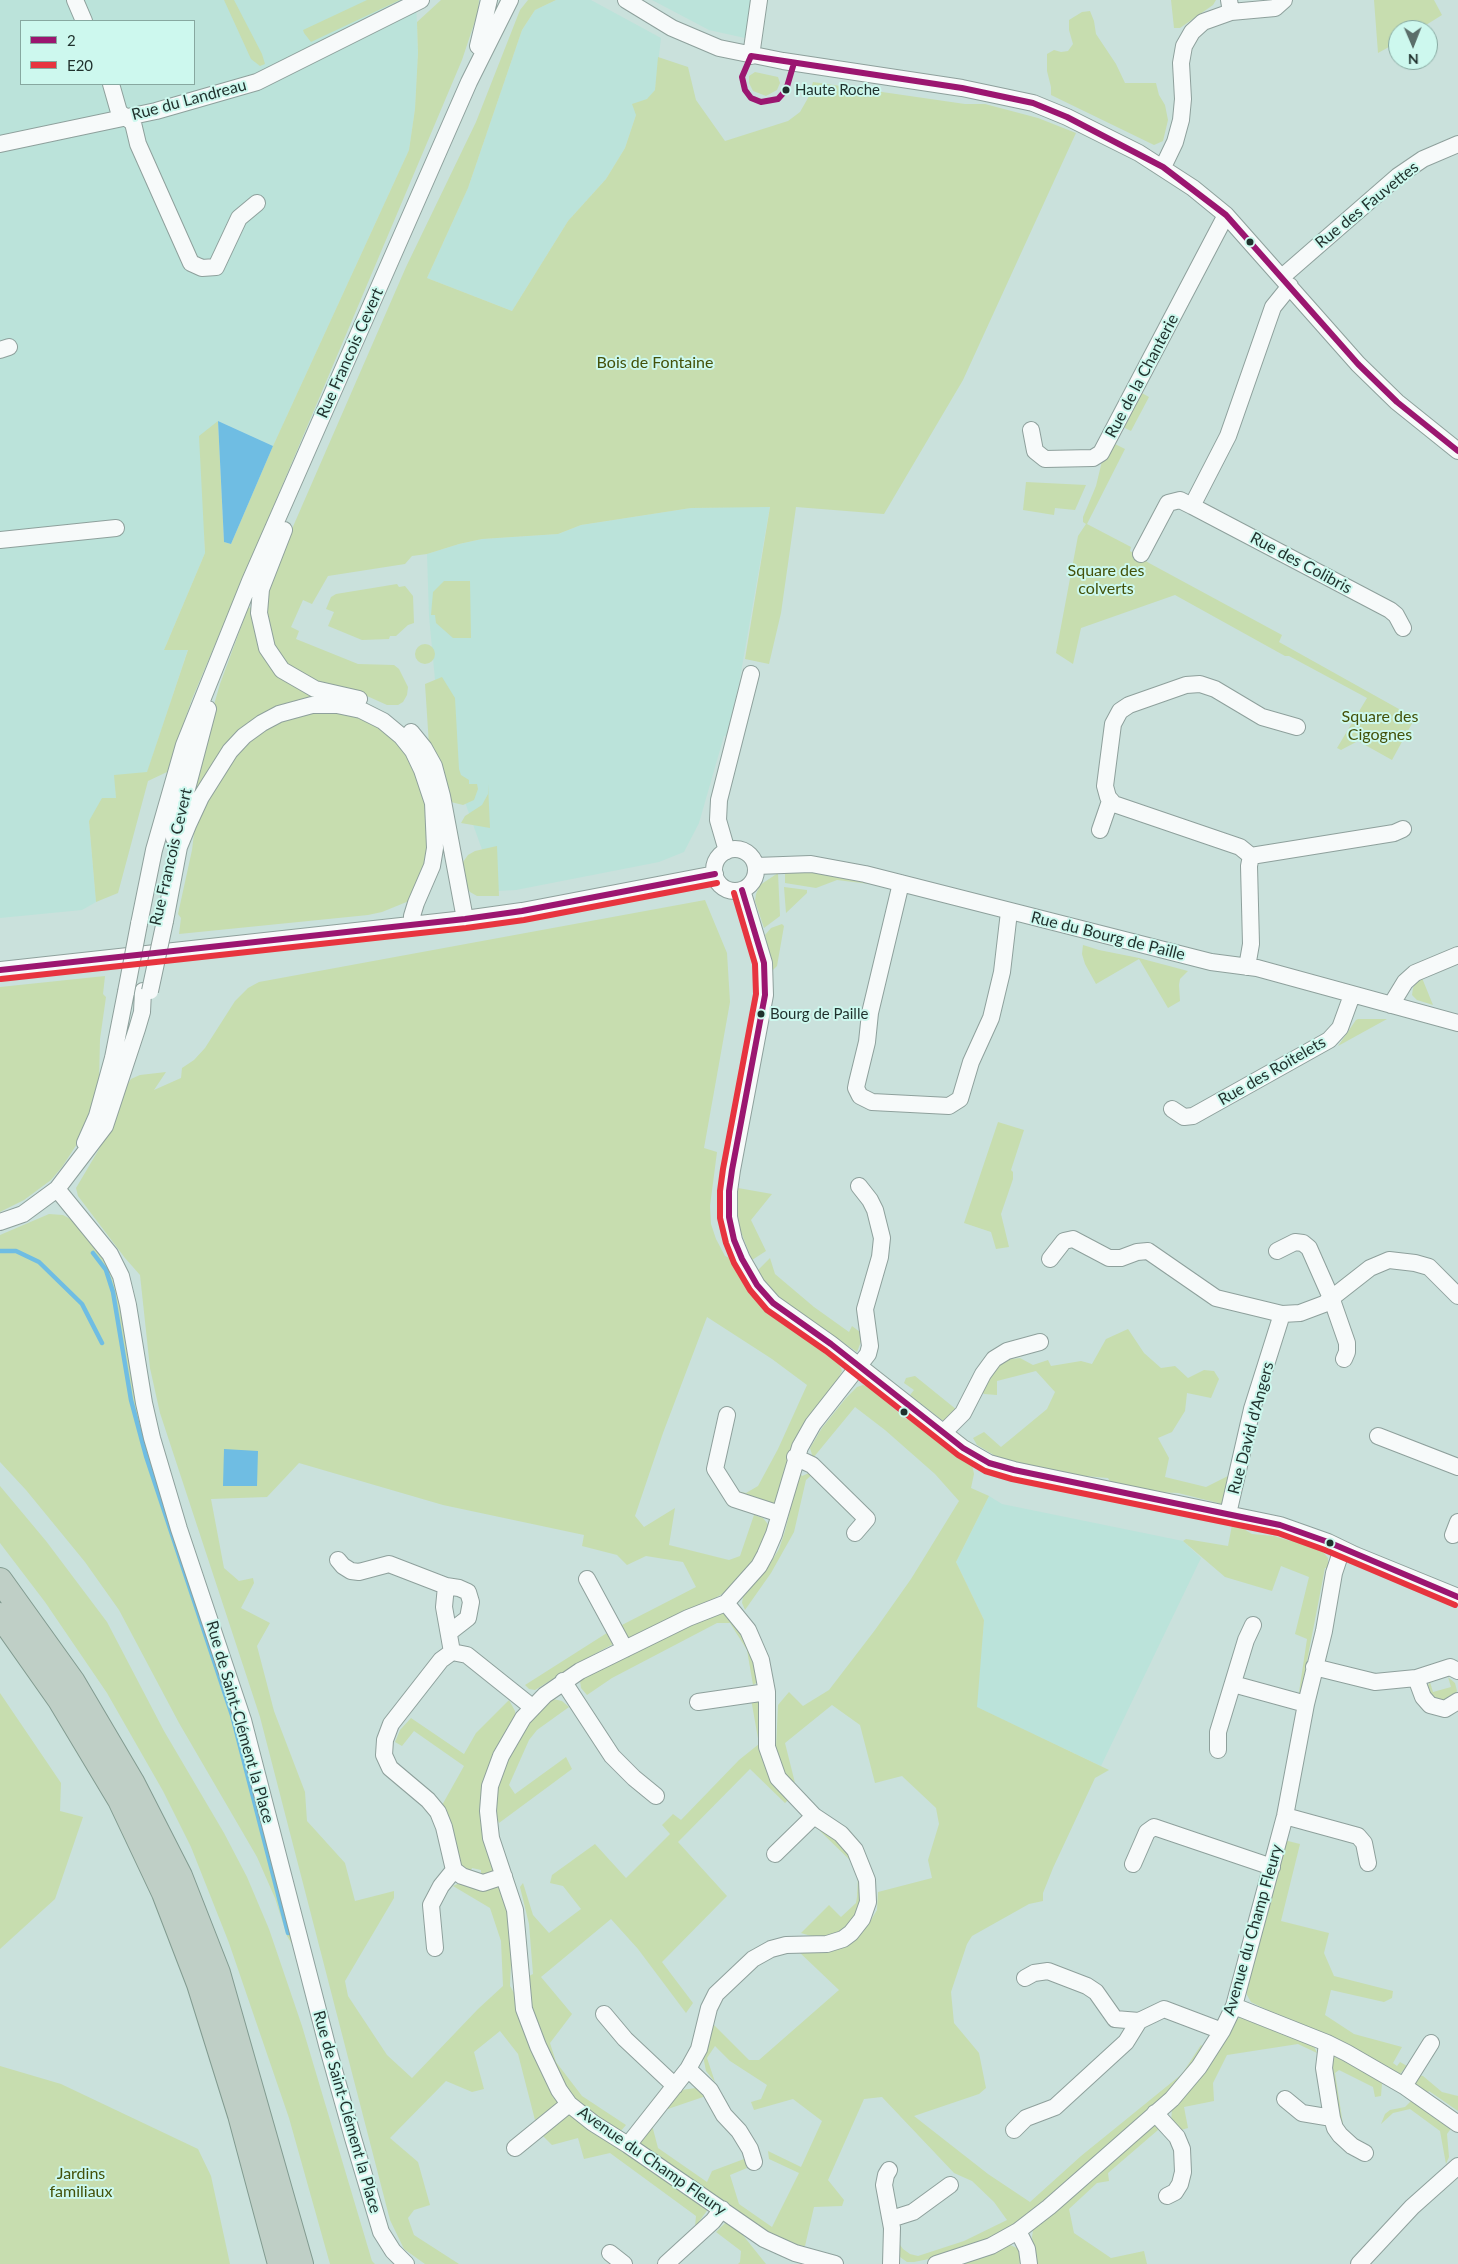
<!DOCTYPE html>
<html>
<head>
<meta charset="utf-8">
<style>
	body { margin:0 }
	#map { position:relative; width:1458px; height:2264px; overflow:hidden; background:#cae1dc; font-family:Lato,sans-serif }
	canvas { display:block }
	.legend { position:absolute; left:20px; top:20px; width:175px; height:65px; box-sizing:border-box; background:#cdf8ee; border:1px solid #87a8a0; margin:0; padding:6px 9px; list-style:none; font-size:15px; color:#1f302c }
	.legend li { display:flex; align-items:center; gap:10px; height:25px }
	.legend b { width:25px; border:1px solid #87a8a0 }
	.north { position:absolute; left:1388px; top:20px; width:50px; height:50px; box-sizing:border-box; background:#cdf8ee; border:1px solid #87a8a0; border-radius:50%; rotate:179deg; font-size:14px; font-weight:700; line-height:20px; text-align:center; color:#1f302c }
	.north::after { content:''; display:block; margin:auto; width:18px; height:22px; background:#5b6e6a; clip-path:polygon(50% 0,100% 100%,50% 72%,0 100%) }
</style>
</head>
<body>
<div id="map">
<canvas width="1458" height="2264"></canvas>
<ul class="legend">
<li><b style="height:6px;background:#9b1670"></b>2</li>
<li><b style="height:6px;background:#e7343f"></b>E20</li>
</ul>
<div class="north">N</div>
</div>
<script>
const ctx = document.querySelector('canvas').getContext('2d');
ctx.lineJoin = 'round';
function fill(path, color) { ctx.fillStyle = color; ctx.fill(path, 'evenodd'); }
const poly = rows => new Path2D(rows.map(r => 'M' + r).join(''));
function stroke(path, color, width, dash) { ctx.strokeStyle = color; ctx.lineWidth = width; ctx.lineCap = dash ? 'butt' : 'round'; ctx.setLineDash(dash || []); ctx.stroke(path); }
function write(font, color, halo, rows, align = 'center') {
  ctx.font = font + ' Lato,sans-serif'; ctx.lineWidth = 4; ctx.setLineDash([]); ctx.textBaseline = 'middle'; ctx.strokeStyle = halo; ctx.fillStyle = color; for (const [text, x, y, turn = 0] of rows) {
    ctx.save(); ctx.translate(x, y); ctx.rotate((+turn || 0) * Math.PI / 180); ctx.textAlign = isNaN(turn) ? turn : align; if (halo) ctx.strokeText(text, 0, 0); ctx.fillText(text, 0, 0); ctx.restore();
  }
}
fill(poly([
	[0,0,416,0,418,53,415,109,409,150,273,446,218,421,204,537,205,553,164,650,188,649,147,773,115,776,116,798,89,821,96,902,82,910,0,918],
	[21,21,194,21,194,84,21,84],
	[556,0,591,0,661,38,655,90,636,115,625,148,606,179,568,221,512,311,427,278,468,188,522,30,535,10],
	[652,0,759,0,754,40,709,30],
	[770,506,739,684,726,736,724,736,699,823,684,852,659,862,516,890,497,891,440,733,429,616,427,554,459,544,482,539,558,534,581,525,691,508],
	[989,1496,1002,1504,1183,1541,1201,1558,1101,1766,976,1707,984,1620,956,1562]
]), '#bbe3da');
fill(poly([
	[224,0,234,0,262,54,265,64,260,66,251,59],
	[367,0,400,0,311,42,304,33,303,30],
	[441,0,479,0,478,12,462,60,192,699,167,772,148,781,118,893,96,902,89,821,102,798,116,798,114,775,147,772,188,650,164,650,205,553,199,436,218,421,224,542,231,544,273,446,409,150,415,109,418,53,417,22],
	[528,0,556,0,535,10,522,30,468,188,427,278,512,311,568,221,606,179,625,148,636,115,632,104,647,99,655,90,658,57,688,67,696,100,725,141,788,121,800,112,808,98,813,82,965,104,985,104,1038,118,1076,133,963,380,884,514,796,507,781,613,769,664,745,659,770,507,691,508,581,525,558,534,482,539,459,544,427,554,412,556,405,564,328,576,312,604,303,600,291,627,299,631,296,639,358,664,394,665,399,669,408,687,407,695,403,702,398,705,387,705,367,696,318,685,288,666,270,638,266,620,268,584,406,267,476,122,520,10],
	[1171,0,1216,0,1213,5,1180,28,1174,28],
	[1374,0,1434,0,1442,15,1418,30,1398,30,1398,42,1378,53],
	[1090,11,1094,21,1096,34,1116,64,1125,83,1156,83,1159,95,1165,105,1168,120,1163,141,1154,145,1051,95,1051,87,1047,71,1047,54,1054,50,1061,52,1068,51,1073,44,1069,30,1069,20,1082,12],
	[755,72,778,77,780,83,777,90,766,96,753,91,749,83,749,76],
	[1140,392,1149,397,1131,431,1123,427],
	[1113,443,1125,449,1087,524,1131,547,1130,551,1149,563,1282,635,1279,642,1415,718,1392,760,1358,741,1341,750,1337,748,1367,698,1289,656,1285,656,1175,595,1081,628,1073,664,1056,653,1078,536,1086,524,1083,522,1083,517,1096,486,1102,461],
	[1026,482,1086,485,1075,510,1055,508,1054,515,1023,510],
	[444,581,470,581,471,638,453,638,436,623,435,615,431,615,433,592],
	[397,584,399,587,405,586,413,596,414,623,408,625,396,636,390,636,389,639,362,640,328,626,334,612,326,609,331,597,336,594],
	[252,607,256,636,321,695,283,707,196,795,189,790,220,684,248,608],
	'415 654a10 10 0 1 1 20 0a10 10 0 1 1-20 0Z',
	[442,677,455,698,459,769,461,775,469,780,469,784,477,784,478,789,474,800,463,805,451,802,429,745,425,684],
	[295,712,353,714,388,732,414,765,426,807,428,861,409,901,382,912,368,915,179,934,181,918,178,914,192,850,196,817,244,743],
	[488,784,490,828,461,823,465,816,482,805,488,794],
	[497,846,499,896,477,896,470,892,464,882,462,872,463,862,468,855,475,851],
	[794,871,828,873,878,885,837,880,816,888,785,883,785,872],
	[778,873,780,916,764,928,755,901,756,894,760,885],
	[784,887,807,890,807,893,786,913],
	[705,900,727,953,730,1002,704,1148,717,1152,710,1206,711,1224,716,1239,725,1256,736,1261,837,1359,842,1371,776,1503,773,1505,735,1491,746,1493,758,1486,778,1449,807,1385,772,1359,707,1317,663,1433,635,1516,644,1527,675,1508,669,1545,729,1560,740,1556,754,1515,763,1518,771,1528,745,1575,722,1594,690,1613,628,1640,620,1626,696,1587,683,1562,646,1556,627,1565,617,1555,582,1546,584,1535,443,1505,299,1463,267,1497,211,1499,224,1568,239,1581,253,1578,254,1583,241,1608,270,1623,257,1646,274,1711,305,1792,307,1821,345,1863,355,1901,394,1891,394,1898,345,1981,348,1996,387,2055,412,2078,478,2009,503,1986,501,1941,490,1908,453,1886,462,1882,485,1888,500,1887,506,1891,512,1942,510,1986,517,1998,530,2045,545,2079,558,2100,558,2104,535,2120,518,2054,500,2031,474,2052,484,2089,472,2092,446,2081,390,2138,418,2162,430,2205,414,2210,408,2218,414,2235,459,2264,425,2264,404,2249,390,2220,260,1717,160,1413,150,1368,140,1275,125,1258,78,1196,76,1188,105,1139,126,1087,131,1079,140,1075,166,1072,154,1090,181,1078,182,1068,194,1060,205,1048,235,1001,248,988,259,982],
	[782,924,784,926,777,966,773,970,765,935,771,928],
	[1083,945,1099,950,1139,958,1188,971,1180,979,1179,985,1180,1001,1168,1008,1139,959,1096,984,1085,964,1082,954],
	[105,976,103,994,106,997,100,1039,99,1082,81,1138,62,1167,51,1180,24,1200,0,1212,0,987],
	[1422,978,1433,1005,1417,1000,1412,995,1413,988,1418,980],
	[1358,1019,1387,1019,1338,1046,1356,1020],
	[998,1122,1024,1130,1011,1170,1013,1172,1013,1179,1001,1214,1009,1247,996,1249,991,1232,964,1223],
	[738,1188,772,1194,751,1220,766,1251,752,1260,739,1227,737,1203],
	[49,1214,63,1215,76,1222,104,1261,118,1291,125,1325,135,1400,151,1462,239,1725,297,1952,287,1936,275,1898,257,1857,179,1723,119,1610,85,1562,26,1490,0,1462,0,1235],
	[770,1258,775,1274,814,1307,849,1332,852,1326,860,1332,862,1339,857,1352,788,1305,767,1285,757,1271],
	[1128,1329,1144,1353,1161,1368,1175,1366,1188,1378,1204,1370,1214,1371,1219,1379,1211,1398,1187,1393,1185,1411,1172,1432,1158,1438,1169,1458,1165,1477,1206,1487,1232,1474,1226,1505,1178,1493,1157,1492,1112,1484,1108,1478,1073,1475,999,1458,977,1445,973,1438,984,1432,1001,1447,1047,1409,1055,1392,1036,1371,997,1381,997,1395,984,1394,982,1392,983,1385,1003,1360,1020,1358,1033,1365,1048,1360,1051,1366,1081,1361,1092,1364,1106,1339],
	[915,1376,957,1410,946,1420,942,1420,910,1395,914,1390,904,1383,906,1378],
	[863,1385,869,1387,906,1419,913,1417,972,1464,974,1474,971,1488,989,1496,956,1562,984,1620,977,1707,1109,1770,1095,1778,1053,1868,1043,1893,1043,1901,1029,1904,972,1936,967,1944,951,1992,954,2023,979,2053,986,2088,979,2094,914,2116,988,2174,1030,2202,1081,2156,1182,2074,1201,2045,1204,2047,1188,2075,1017,2224,991,2239,934,2258,914,2262,907,2262,900,2257,898,2242,903,2249,910,2254,918,2256,964,2241,1007,2220,994,2202,972,2181,954,2173,882,2097,864,2099,828,2180,844,2200,842,2206,814,2207,805,2246,793,2245,769,2234,643,2148,641,2144,641,2139,652,2125,658,2148,707,2182,712,2171,744,2159,747,2168,730,2175,739,2204,772,2227,799,2173,769,2159,768,2151,801,2167,822,2121,793,2099,754,2110,751,2102,761,2099,767,2085,730,2061,715,2046,707,2058,715,2082,706,2071,704,2061,703,2052,711,2022,749,2060,759,2060,839,1990,797,1950,855,1940,868,1925,877,1910,878,1892,932,1878,928,1860,939,1824,936,1808,902,1776,875,1783,860,1725,832,1705,785,1743,795,1783,790,1780,785,1773,779,1761,776,1748,778,1705,789,1692,803,1706,829,1690,875,1630,911,1579,959,1501,935,1474,885,1430,855,1407,813,1458,810,1448,822,1428,846,1398,857,1387],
	[808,1469,815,1472,806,1480,794,1532,771,1573,745,1610,742,1603,743,1597,768,1567,779,1549,785,1531,798,1478,800,1473,802,1476,809,1473],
	[0,1486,46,1541,107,1622,164,1731,224,1833,247,1877,269,1929,302,2026,372,2261,375,2264,330,2264,289,2118,229,1943,191,1847,163,1791,107,1693,45,1602,0,1543],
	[1232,1525,1242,1528,1252,1534,1274,1536,1290,1541,1294,1539,1323,1552,1328,1558,1328,1568,1325,1568,1301,1692,1299,1692,1307,1639,1295,1634,1309,1577,1281,1566,1272,1591,1225,1577,1183,1541,1186,1539,1228,1546],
	[718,1613,723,1613,733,1621,750,1647,758,1682,753,1685,747,1650,730,1623,717,1623,612,1678,587,1695,581,1688,580,1681,582,1677,703,1618],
	[610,1631,614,1642,613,1644,582,1661,535,1690,529,1689,525,1685],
	[1448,1677,1455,1683,1457,1691,1452,1700,1442,1704,1430,1696,1427,1687,1430,1682,1433,1692,1451,1687],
	[0,1693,61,1783,60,1811,83,1817,55,1899,0,1949],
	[553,1699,562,1701,569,1707,537,1730,529,1740,509,1785,515,1794,566,1757,572,1769,499,1823,493,1807,499,1773,528,1719],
	[751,1699,759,1701,760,1744,788,1800,785,1803,750,1769,678,1842,727,1896,662,1962,693,2003,686,2013,638,1949,611,1919,541,1977,572,2014,550,2043,556,2062,582,2096,626,2125,620,2132,599,2119,573,2099,548,2058,532,2008,529,1976,533,1974,529,1924,520,1887,523,1883,533,1915,549,1933,581,1909,563,1886,550,1883,552,1875,595,1844,626,1878,670,1834,662,1825,673,1814,681,1820,739,1760,759,1744],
	[509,1700,515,1711,515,1718,490,1770,494,1871,481,1876,481,1870,472,1868,470,1873,461,1867,441,1807,464,1766,414,1731,402,1746,395,1742,400,1730,411,1718,464,1754,476,1733],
	[822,1830,835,1835,861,1871,863,1909,840,1935,812,1939,811,1936,801,1933,829,1905,841,1917,856,1903,857,1897,858,1877,856,1866,820,1831],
	[1284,1840,1300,1844,1281,1921,1329,1933,1324,1953,1334,1976,1393,1991,1392,1998,1384,2002,1331,1990,1325,2015,1354,2034,1402,2047,1393,2063,1397,2066,1400,2062,1407,2066,1400,2074,1275,2014,1251,2002,1247,1995,1246,1987],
	[1241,2017,1248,2017,1314,2046,1317,2053,1298,2044,1227,2055,1213,2083,1214,2101,1184,2107,1188,2128,1181,2130,1171,2121,1172,2109,1236,2020],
	[1334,2056,1380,2080,1382,2083,1381,2096,1375,2097,1373,2087,1339,2070,1335,2073,1344,2131,1341,2127,1328,2065,1331,2057],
	[0,2066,61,2084,198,2149,211,2176,230,2264,0,2264],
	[1419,2075,1423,2076,1442,2092,1458,2096,1458,2111,1429,2091,1427,2094,1416,2087,1415,2082],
	[696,2088,706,2096,662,2111,681,2090],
	[1413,2099,1452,2127,1447,2134,1449,2157,1446,2164,1440,2131,1410,2109,1393,2113,1381,2124,1385,2114,1390,2110,1405,2107],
	[566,2114,570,2115,709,2208,695,2227,696,2216,610,2153,584,2159,578,2138,552,2145,540,2133],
	[1154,2122,1159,2127,1158,2130,1108,2173,1109,2181,1097,2183,1069,2209,1074,2233,1111,2258,1144,2251,1147,2264,1036,2264,1032,2237,1033,2230],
	[727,2221,734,2224,766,2264,738,2264,740,2262,741,2251,716,2232],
	[1010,2245,1019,2249,1022,2261,1019,2264,959,2264]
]), '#c7ddaf');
fill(poly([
	[218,421,273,446,231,544,224,542],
	[224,1449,258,1451,257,1486,223,1486]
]), '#6fbde3');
stroke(poly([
	[0,1251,16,1251,39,1262,82,1304,102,1343],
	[93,1253,106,1270,113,1292,131,1400,146,1456,232,1715,288,1933]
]), '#6fbde3', 4.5);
const minor = poly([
	[75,0,84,21],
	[626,0,672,28,719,48,783,61,962,88,1033,103,1067,117,1139,153,1193,188,1226,215,1358,364,1397,402,1458,451],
	[1231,12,1275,8,1284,0],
	[478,46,489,0],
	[751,56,759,0],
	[111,84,119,112,133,123,138,144,191,263,202,268,216,267,239,218,257,203],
	[0,144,156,111,257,82,421,0],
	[1163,167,1175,142,1181,120,1183,99,1181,63,1184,46,1192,32,1203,22,1231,12,1229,0],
	[1282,277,1398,176,1423,159,1458,144],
	[1290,286,1273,307,1228,436,1192,506,1390,610,1396,615,1403,628],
	[0,350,9,347],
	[1031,430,1035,451,1045,459,1093,458,1101,453,1226,215],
	[284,530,261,589,259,613,267,648,282,670,315,689,359,699],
	[0,540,116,528],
	[1141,554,1168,503,1180,500,1192,506],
	[411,732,424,748,434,766,442,796,465,919],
	[1100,830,1110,801],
	[174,838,208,709],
	'714 870a21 21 0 1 1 42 0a21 21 0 1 1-42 0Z',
	[727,851,718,820,719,800,751,674],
	[1251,856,1394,833,1403,829],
	[756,866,811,864,865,874,1211,962,1257,968,1458,1023],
	[901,883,870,1013,867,1042,857,1083,856,1088,860,1096,872,1102,949,1106,960,1099,971,1062,991,1018,1002,972,1009,912],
	[742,890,764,963,765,995,732,1170,729,1191,729,1217,734,1240,742,1259,757,1285,773,1303,831,1344,963,1448,989,1463,1014,1470,1280,1525,1328,1542,1355,1555,1458,1597],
	[165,921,179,847,188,825,201,797,230,751,244,736,262,723,279,714,312,705,337,705,361,710,383,721,401,736,413,751,422,770,433,803,435,848,432,866,416,903,412,916,412,926],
	[139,924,154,850,184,745,250,581,469,82,510,0],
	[1247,967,1251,944,1249,866,1251,856,1240,847,1114,804,1108,797,1105,786,1113,724,1120,711,1129,705,1186,685,1200,684,1215,689,1262,717,1297,727],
	[0,970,465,919,522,911,715,874],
	[1391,1005,1405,982,1415,973,1458,955],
	[1172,1109,1184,1117,1193,1116,1329,1040,1340,1028,1352,995],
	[85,1143,97,1116,113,1058,126,992],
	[57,1189,110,1254,121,1276,128,1305,144,1403,152,1438,179,1529,243,1720,327,2045,353,2138,381,2232,393,2251,406,2264],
	[0,1222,23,1214,57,1189,105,1126,137,1029,142,1012,143,991],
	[1277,1251,1295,1242,1303,1243,1309,1248,1332,1300,1347,1343,1347,1352,1344,1359],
	[1050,1259,1064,1241,1073,1239,1109,1258,1121,1258,1137,1252,1148,1251,1216,1298,1282,1314,1300,1313,1324,1304,1370,1268,1389,1260,1415,1263,1429,1267,1458,1296],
	[727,1415,715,1469,734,1499,780,1514],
	[943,1433,963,1413,983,1374,994,1359,1007,1351,1040,1342],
	[1378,1436,1458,1467],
	[795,1457,812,1465,867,1519,855,1533],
	[1228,1514,1252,1409,1282,1314],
	[1453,1535,1458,1522],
	[338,1560,343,1566,351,1571,359,1572,389,1564,446,1586],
	[587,1579,625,1649],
	[450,1632,468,1618,471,1602,468,1592,459,1588,446,1586,444,1607,452,1652],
	[1314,1667,1375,1682,1416,1678,1450,1667,1458,1671],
	[1416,1678,1423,1697,1430,1705,1445,1709,1458,1701],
	[563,1681,612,1756,634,1778,656,1796],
	[1233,1684,1306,1704],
	[698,1702,767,1692],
	[1218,1750,1218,1732,1246,1640,1253,1625],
	[1285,1816,1358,1836,1364,1843,1368,1863],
	[775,1854,814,1816],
	[1133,1864,1147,1832,1154,1827,1272,1867],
	[504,1876,483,1883,462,1876,454,1870,444,1827,438,1812,428,1800,390,1768,384,1755,385,1740,391,1724,441,1660,452,1652,467,1655,532,1707],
	[435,1948,431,1905,441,1886,454,1870],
	[1025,1978,1034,1973,1048,1971,1087,1986,1096,1992,1115,2019,1139,2021],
	[1234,2006,1327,2043,1347,2053,1404,2086,1458,2124],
	[604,2014,625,2039,675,2086],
	[1327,2043,1324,2068,1332,2118],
	[688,2069,710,2090,724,2115,739,2131,750,2149,754,2162],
	[1404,2086,1431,2043],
	[1285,2099,1302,2113,1332,2118,1335,2128,1340,2135,1352,2146,1365,2153],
	[1155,2113,1177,2137,1182,2149,1183,2172,1180,2184,1175,2192,1167,2196],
	[1014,2130,1026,2118,1055,2107,1126,2042,1139,2021,1164,2009,1222,2031],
	[628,2145,688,2069,699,2049,709,2008,716,1994,753,1959,771,1949,786,1945,827,1944,843,1939,851,1933,862,1919,868,1902,867,1880,855,1850,841,1834,814,1816,778,1778,767,1747,767,1692,761,1660,748,1630,726,1603],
	[515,2148,569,2104],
	[889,2170,886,2175,884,2185,892,2228,891,2264],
	[891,2219,913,2212,950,2185],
	[1018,2231,1027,2249,1029,2264],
	[610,2253,624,2264],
	[666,2264,713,2221,722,2209],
	[835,2264,795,2253,764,2239,628,2145,593,2123,569,2104,559,2090,538,2046,524,2009,515,1910,491,1838,488,1811,490,1786,501,1756,523,1718,545,1695,580,1671,688,1618,726,1603,759,1566,765,1555,774,1534,800,1447,813,1424,868,1354,870,1346,865,1309,880,1257,882,1238,875,1210,870,1200,859,1186],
	[936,2264,991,2246,1018,2231,1049,2207,1172,2099,1199,2067,1222,2031,1234,2006,1285,1816,1306,1704,1324,1631,1334,1573,1342,1549],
	[1359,2264,1412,2207,1458,2166]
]);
const highway = poly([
	[0,1580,73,1682,132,1782,180,1876,218,1973,301,2264],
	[0,1615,60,1700,120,1800,164,1893,199,1984,240,2115,280,2264]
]);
stroke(minor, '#8ea09c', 18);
stroke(highway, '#829b90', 26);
stroke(minor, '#f7fafa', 16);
stroke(highway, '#bfcfc6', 24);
const minorBridge = poly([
	[150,991,165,921],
	[126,992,139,924]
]);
stroke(minorBridge, '#8ea09c', 18, []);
stroke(minorBridge, '#f7fafa', 16);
stroke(poly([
	[794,63,786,90,778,99,761,102,751,98,745,90,742,77,751,56,962,88,1033,103,1067,117,1163,167,1226,215,1358,364,1397,402,1458,451],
	[742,890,764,963,765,995,732,1170,729,1191,729,1217,734,1240,742,1259,757,1285,773,1303,831,1344,963,1448,989,1463,1014,1470,1280,1525,1328,1542,1458,1597],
	[0,970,465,919,522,911,715,874]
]), '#9b1670', 6);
stroke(poly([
	[734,893,755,964,756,994,723,1169,720,1191,720,1218,726,1243,734,1263,750,1290,767,1310,826,1351,958,1455,985,1471,1012,1479,1278,1533,1325,1550,1455,1605],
	[1,979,466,928,524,920,717,883]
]), '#e7343f', 6);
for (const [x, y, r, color] of [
	[786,90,4.5,"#1f302c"],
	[1250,242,4.5,"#1f302c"],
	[761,1014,4.5,"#1f302c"],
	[904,1412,4.5,"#1f302c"],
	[1330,1543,4.5,"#1f302c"]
]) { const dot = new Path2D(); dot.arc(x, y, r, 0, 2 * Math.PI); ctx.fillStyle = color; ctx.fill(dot); stroke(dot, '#cdf8ee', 2); }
write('15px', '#1f302c', '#cdf8ee', [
	["Haute Roche",795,90],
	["Bourg de Paille",770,1014]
], 'left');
write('16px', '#1f302c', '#cdf8ee', [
	["Rue du Landreau",189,100,-15],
	["Rue des Fauvettes",1367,205,-39],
	["Rue Francois Cevert",350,353,-66],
	["Rue de la Chanterie",1142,376,-62],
	["Rue des Colibris",1301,563,28],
	["Rue Francois Cevert",171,857,-77],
	["Rue du Bourg de Paille",1108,936,14],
	["Rue des Roitelets",1272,1071,-30],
	["Rue David d'Angers",1251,1428,-75],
	["Rue de Saint-Clément la Place",240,1722,74],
	["Avenue du Champ Fleury",1253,1930,-74],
	["Rue de Saint-Clément la Place",347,2112,74],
	["Avenue du Champ Fleury",652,2161,35]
]);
write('16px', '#435109', '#cdf8ee', [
	["Bois de Fontaine",655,363],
	["Square des",1106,571],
	["colverts",1106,589],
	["Square des",1380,717],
	["Cigognes",1380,735],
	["Jardins",81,2174],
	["familiaux",81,2192]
]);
</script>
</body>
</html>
